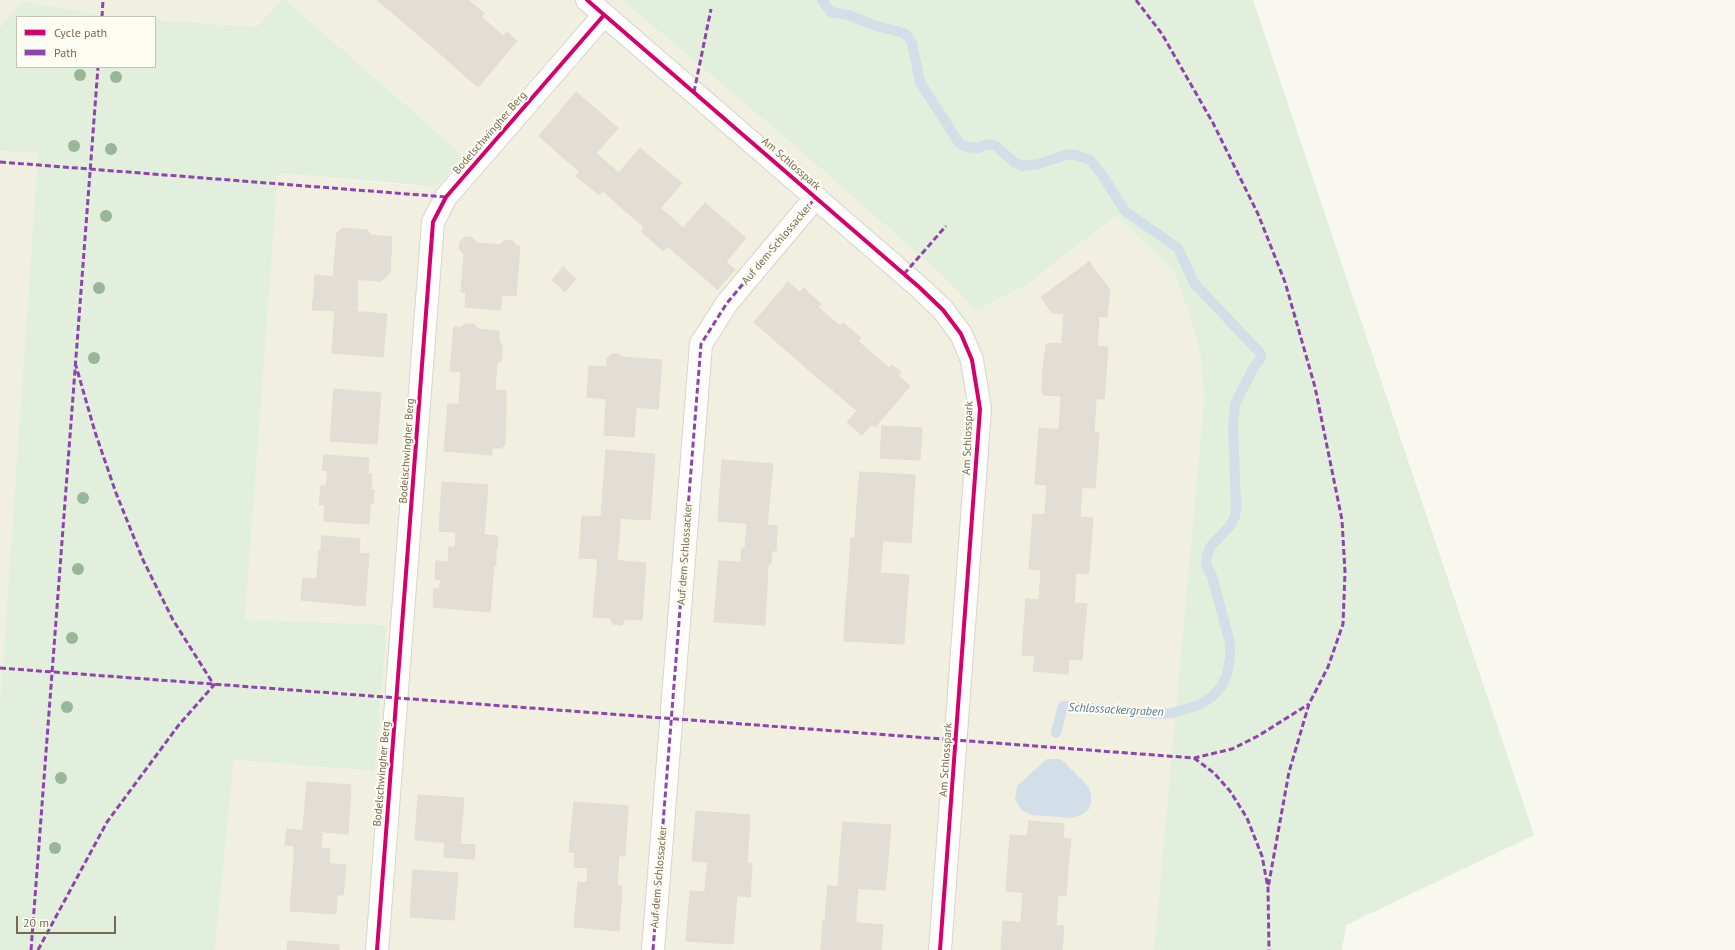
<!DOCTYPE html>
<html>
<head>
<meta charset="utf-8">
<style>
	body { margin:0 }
	#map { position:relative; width:1735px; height:950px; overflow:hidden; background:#f8f7f0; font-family:"PT Sans",sans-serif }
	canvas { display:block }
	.legend { position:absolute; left:16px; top:16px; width:140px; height:52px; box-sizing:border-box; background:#fefdf3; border:1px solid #c8c2b2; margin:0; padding:5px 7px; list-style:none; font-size:12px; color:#766951 }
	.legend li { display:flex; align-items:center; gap:8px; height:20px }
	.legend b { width:20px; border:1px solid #c8c2b2 }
	.scale { position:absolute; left:16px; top:916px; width:100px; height:18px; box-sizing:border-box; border:2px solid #766951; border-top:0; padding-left:5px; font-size:12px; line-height:14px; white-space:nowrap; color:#766951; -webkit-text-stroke:3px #fefdf3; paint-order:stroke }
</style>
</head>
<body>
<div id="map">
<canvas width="1735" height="950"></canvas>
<ul class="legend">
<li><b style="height:5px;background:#d6006c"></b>Cycle path</li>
<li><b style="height:5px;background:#8e44ad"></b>Path</li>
</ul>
<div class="scale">20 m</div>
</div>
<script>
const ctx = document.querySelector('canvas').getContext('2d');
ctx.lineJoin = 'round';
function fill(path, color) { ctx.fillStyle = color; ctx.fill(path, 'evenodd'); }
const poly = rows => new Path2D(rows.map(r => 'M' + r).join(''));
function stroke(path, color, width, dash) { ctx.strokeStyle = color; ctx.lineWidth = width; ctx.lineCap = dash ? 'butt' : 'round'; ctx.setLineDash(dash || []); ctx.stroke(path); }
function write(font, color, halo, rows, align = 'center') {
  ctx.font = font + ' "PT Sans",sans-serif'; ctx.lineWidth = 4; ctx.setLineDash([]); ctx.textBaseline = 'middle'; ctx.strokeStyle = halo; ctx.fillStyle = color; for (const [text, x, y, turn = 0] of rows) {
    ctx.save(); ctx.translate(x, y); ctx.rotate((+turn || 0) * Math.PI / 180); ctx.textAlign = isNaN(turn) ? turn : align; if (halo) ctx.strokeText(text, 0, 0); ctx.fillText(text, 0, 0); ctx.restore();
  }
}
fill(poly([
	[0,0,282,0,257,27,155,20,155,17,112,17,22,1,0,28],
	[286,0,622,0,789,141,941,274,964,297,974,312,1030,283,1065,254,1119,216,1173,270,1190,315,1201,357,1204,399,1154,950,215,950,234,760,375,771,387,625,245,619,278,173,415,186,465,157],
	[0,151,38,153,0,705]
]), '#f1efe0');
fill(poly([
	[282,0,286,0,465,157,437,184,428,186,278,173,245,619,387,625,375,771,234,760,215,950,0,950,0,705,38,153,0,151,0,28,22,1,112,17,17,17,17,67,155,67,155,20,257,27],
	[622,0,1253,0,1534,835,1346,925,1342,950,1154,950,1204,399,1201,357,1190,315,1173,270,1118,216,1065,254,1030,283,974,312,964,297,941,274,789,141]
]), '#e1efdc');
fill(poly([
	[1047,759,1061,759,1088,786,1091,794,1091,803,1089,809,1081,815,1072,818,1032,815,1021,810,1015,799,1017,786]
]), '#d2dfe8');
stroke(poly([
	[822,0,831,12,848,15,876,26,904,33,909,38,912,43,920,82,959,143,967,147,977,148,988,144,996,146,1015,163,1023,166,1038,164,1069,154,1079,156,1090,160,1101,173,1125,211,1178,248,1194,283,1261,354,1261,358,1254,367,1235,404,1233,424,1236,506,1235,517,1229,527,1210,547,1207,556,1206,565,1212,576,1230,643,1230,659,1227,675,1221,687,1212,697,1199,705,1172,713,1157,714,1063,706,1056,733]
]), '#d2dfe8', 10);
const building = poly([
	[377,0,406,0,394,14,377,0],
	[406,0,442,0,415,32,394,14,406,0],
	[442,0,469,0,474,5,436,50,415,32,442,0],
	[474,5,484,13,481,17,492,26,456,68,436,50,474,5],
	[492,26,503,36,507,32,517,41,478,87,456,68,492,26],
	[576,92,597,110,559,154,539,136,576,92],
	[597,110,618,128,580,172,559,154,597,110],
	[640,148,661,166,623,209,603,191,640,148],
	[596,153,607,163,588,186,576,176,596,153],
	[607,163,619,173,599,195,588,186,607,163],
	[661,166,682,183,644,227,623,209,661,166],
	[705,203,725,220,688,264,667,246,705,203],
	[660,208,672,218,652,241,641,231,660,208],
	[672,218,683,228,663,251,652,241,672,218],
	[725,220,746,238,709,282,688,264,725,220],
	[343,228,367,230,371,235,392,237,390,273,381,281,333,278,337,233,343,228],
	[465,237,472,238,477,243,500,245,505,240,513,241,517,246,520,246,516,296,461,292,464,254,459,249,460,242,465,237],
	[726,262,735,270,717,290,709,282,726,262],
	[1089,262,1082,315,1052,313,1041,297,1089,262],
	[1089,262,1110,290,1107,317,1082,315,1089,262],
	[563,267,576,279,565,292,552,280,563,267],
	[315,275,358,279,357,295,314,292,315,275],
	[788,282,809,300,774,340,754,322,788,282],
	[804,288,812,296,809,300,800,292,804,288],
	[314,292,358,295,357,311,312,310,314,292],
	[466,293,502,295,500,310,465,307,466,293],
	[812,296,821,304,818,307,829,317,794,357,774,340,812,296],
	[335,310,387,314,383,357,332,353,335,310],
	[1064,314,1099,316,1098,331,1063,328,1064,314],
	[829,317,840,326,843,323,852,330,814,375,794,357,829,317],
	[465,324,474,324,478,329,499,331,499,341,502,346,502,360,497,364,496,375,450,371,454,327,461,328,465,324],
	[1063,328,1098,331,1097,346,1062,344,1063,328],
	[852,330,861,338,858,341,869,351,835,392,814,375,852,330],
	[1048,343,1108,347,1106,374,1043,369,1046,345,1048,343],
	[869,351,889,368,855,409,835,392,869,351],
	[612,354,619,354,621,357,662,360,658,409,606,405,607,399,587,397,589,366,609,367,607,365,607,358,612,354],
	[892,365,901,372,898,376,910,386,875,427,855,409,892,365],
	[1043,369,1106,374,1104,399,1044,395,1042,392,1043,369],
	[461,372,496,375,495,390,460,387,461,372],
	[460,387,495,390,494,407,459,404,460,387],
	[334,389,381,393,377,444,330,441,334,389],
	[495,390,506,391,506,408,494,407,495,390],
	[1061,396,1096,399,1095,417,1060,415,1061,396],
	[448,404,506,408,505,445,501,448,492,448,492,455,444,451,448,404],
	[606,405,636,407,634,437,604,435,606,405],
	[857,411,872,424,862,435,847,422,857,411],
	[1060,415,1095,417,1094,432,1059,429,1060,415],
	[882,426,922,428,920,460,880,458,882,426],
	[1039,428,1099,433,1097,461,1037,456,1039,428],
	[606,450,655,454,650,520,601,517,606,450],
	[324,455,369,458,368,473,322,470,324,455],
	[1037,456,1097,461,1095,488,1035,484,1037,456],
	[722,460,773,464,767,525,718,521,722,460],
	[328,470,372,474,371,490,374,490,373,504,370,504,369,524,324,521,325,505,319,505,321,486,326,486,328,470],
	[860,472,915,475,913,510,857,505,860,472],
	[442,482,488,485,484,534,439,531,442,482],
	[1047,485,1082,488,1081,502,1046,500,1047,485],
	[1046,500,1081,502,1080,517,1045,515,1046,500],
	[857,505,913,510,911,543,855,538,857,505],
	[1033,514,1093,518,1091,546,1031,542,1033,514],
	[582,516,620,518,619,538,581,535,582,516],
	[747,524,777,526,776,551,745,549,747,524],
	[456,532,498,536,497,550,455,547,456,532],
	[581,535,619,538,617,560,579,558,581,535],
	[322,536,360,539,359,554,321,551,322,536],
	[851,538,883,541,880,573,849,571,851,538],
	[1031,542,1091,546,1088,574,1029,569,1031,542],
	[449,547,474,549,473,563,448,562,449,547],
	[742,548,772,550,771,564,741,562,742,548],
	[474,549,496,551,496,565,473,563,474,549],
	[319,551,369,554,365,606,301,600,303,578,317,579,319,551],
	[598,559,646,563,642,620,625,619,622,625,613,624,610,618,593,617,598,559],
	[436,561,494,565,490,612,433,607,434,589,439,589,441,580,435,579,436,561],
	[719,561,768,564,765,625,714,622,719,561],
	[849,571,909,575,906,610,846,606,849,571],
	[1041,571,1076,573,1075,588,1040,586,1041,571],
	[1040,586,1075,588,1074,603,1039,600,1040,586],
	[1026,599,1087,604,1084,632,1024,627,1026,599],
	[846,606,906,610,904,644,844,641,846,606],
	[1024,627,1084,632,1082,660,1022,655,1024,627],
	[1035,656,1069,659,1068,674,1033,671,1035,656],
	[307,782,351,785,348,834,303,830,307,782],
	[418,795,464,798,460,844,415,840,418,795],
	[574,802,628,806,625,856,569,852,574,802],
	[696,811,750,815,747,865,692,861,696,811],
	[1029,821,1064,824,1063,838,1027,836,1029,821],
	[843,822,891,825,888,860,840,857,843,822],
	[287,829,322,833,321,848,285,845,287,829],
	[1010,835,1071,839,1068,867,1008,863,1010,835],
	[445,843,475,845,474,859,444,857,445,843],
	[294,846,330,849,329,863,294,861,294,846],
	[575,852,619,855,618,870,574,867,575,852],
	[840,857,888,860,885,890,838,887,840,857],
	[294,861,346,865,343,895,337,895,336,914,290,911,294,861],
	[708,862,752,864,751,880,706,877,708,862],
	[1008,863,1068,867,1066,896,1006,891,1008,863],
	[588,868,618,870,617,885,587,883,588,868],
	[413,870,458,873,454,920,410,917,413,870],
	[706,877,751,880,750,897,705,892,706,877],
	[578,882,622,886,619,931,574,927,578,882],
	[828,886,858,888,856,908,826,906,828,886],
	[690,891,737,894,733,944,686,941,690,891],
	[1023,892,1058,895,1057,910,1022,908,1023,892],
	[826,906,856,908,856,923,825,921,826,906],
	[1022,908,1057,910,1056,925,1021,922,1022,908],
	[823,920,883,925,881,950,821,950,823,920],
	[1003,921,1064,926,1062,950,1001,950,1003,921],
	[288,941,339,945,339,950,287,950,288,941]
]);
fill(building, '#e2ded6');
stroke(building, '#e1ddd2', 1);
const minor = poly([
	[587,0,919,287,943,310,961,334,972,360,980,409,940,950],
	[377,950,433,222,446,197,604,15],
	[653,950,701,344,727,303,816,197]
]);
stroke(minor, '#d6d5cd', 24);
stroke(minor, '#fefefd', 22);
stroke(poly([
	[1136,0,1162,34,1213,123,1258,214,1285,282,1315,387,1342,520,1345,572,1343,624,1328,667,1309,704,1289,772,1268,888],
	[102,17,103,0],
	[694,92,711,9],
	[0,162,446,197],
	[904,274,946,226],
	[0,668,1194,758,1232,749,1258,736,1309,704],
	[1194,758,1214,773,1230,791,1247,818,1262,856,1268,888,1269,950],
	[31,950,98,67],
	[38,950,107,822,178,726,214,685,173,620,143,560,116,493,95,432,76,366],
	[653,950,701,344,727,303,816,197]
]), '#8e44ad', 3, [6, 3]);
stroke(poly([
	[587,0,919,287,943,310,961,334,972,360,980,409,940,950],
	[377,950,433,222,446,197,604,15]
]), '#d6006c', 4);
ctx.fillStyle = '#99b696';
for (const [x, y] of [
	[80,75],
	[116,77],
	[74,146],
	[111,149],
	[106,216],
	[99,288],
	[94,358],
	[83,498],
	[78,569],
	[72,638],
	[67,707],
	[61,778],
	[55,848]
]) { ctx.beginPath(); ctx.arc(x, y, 6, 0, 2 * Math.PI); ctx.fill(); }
write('11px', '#766951', '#fefdf3', [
	["Bodelschwingher Berg",490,133,-49],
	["Am Schlosspark",791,164,41],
	["Auf dem Schlossacker",777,244,-50],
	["Am Schlosspark",968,438,-88],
	["Bodelschwingher Berg",407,451,-86],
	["Auf dem Schlossacker",685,554,-86],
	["Am Schlosspark",946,760,-86],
	["Bodelschwingher Berg",382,774,-85],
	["Auf dem Schlossacker",659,877,-85]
]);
write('italic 12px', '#537694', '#fefdf3', [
	["Schlossackergraben",1116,710,3]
]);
</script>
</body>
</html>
